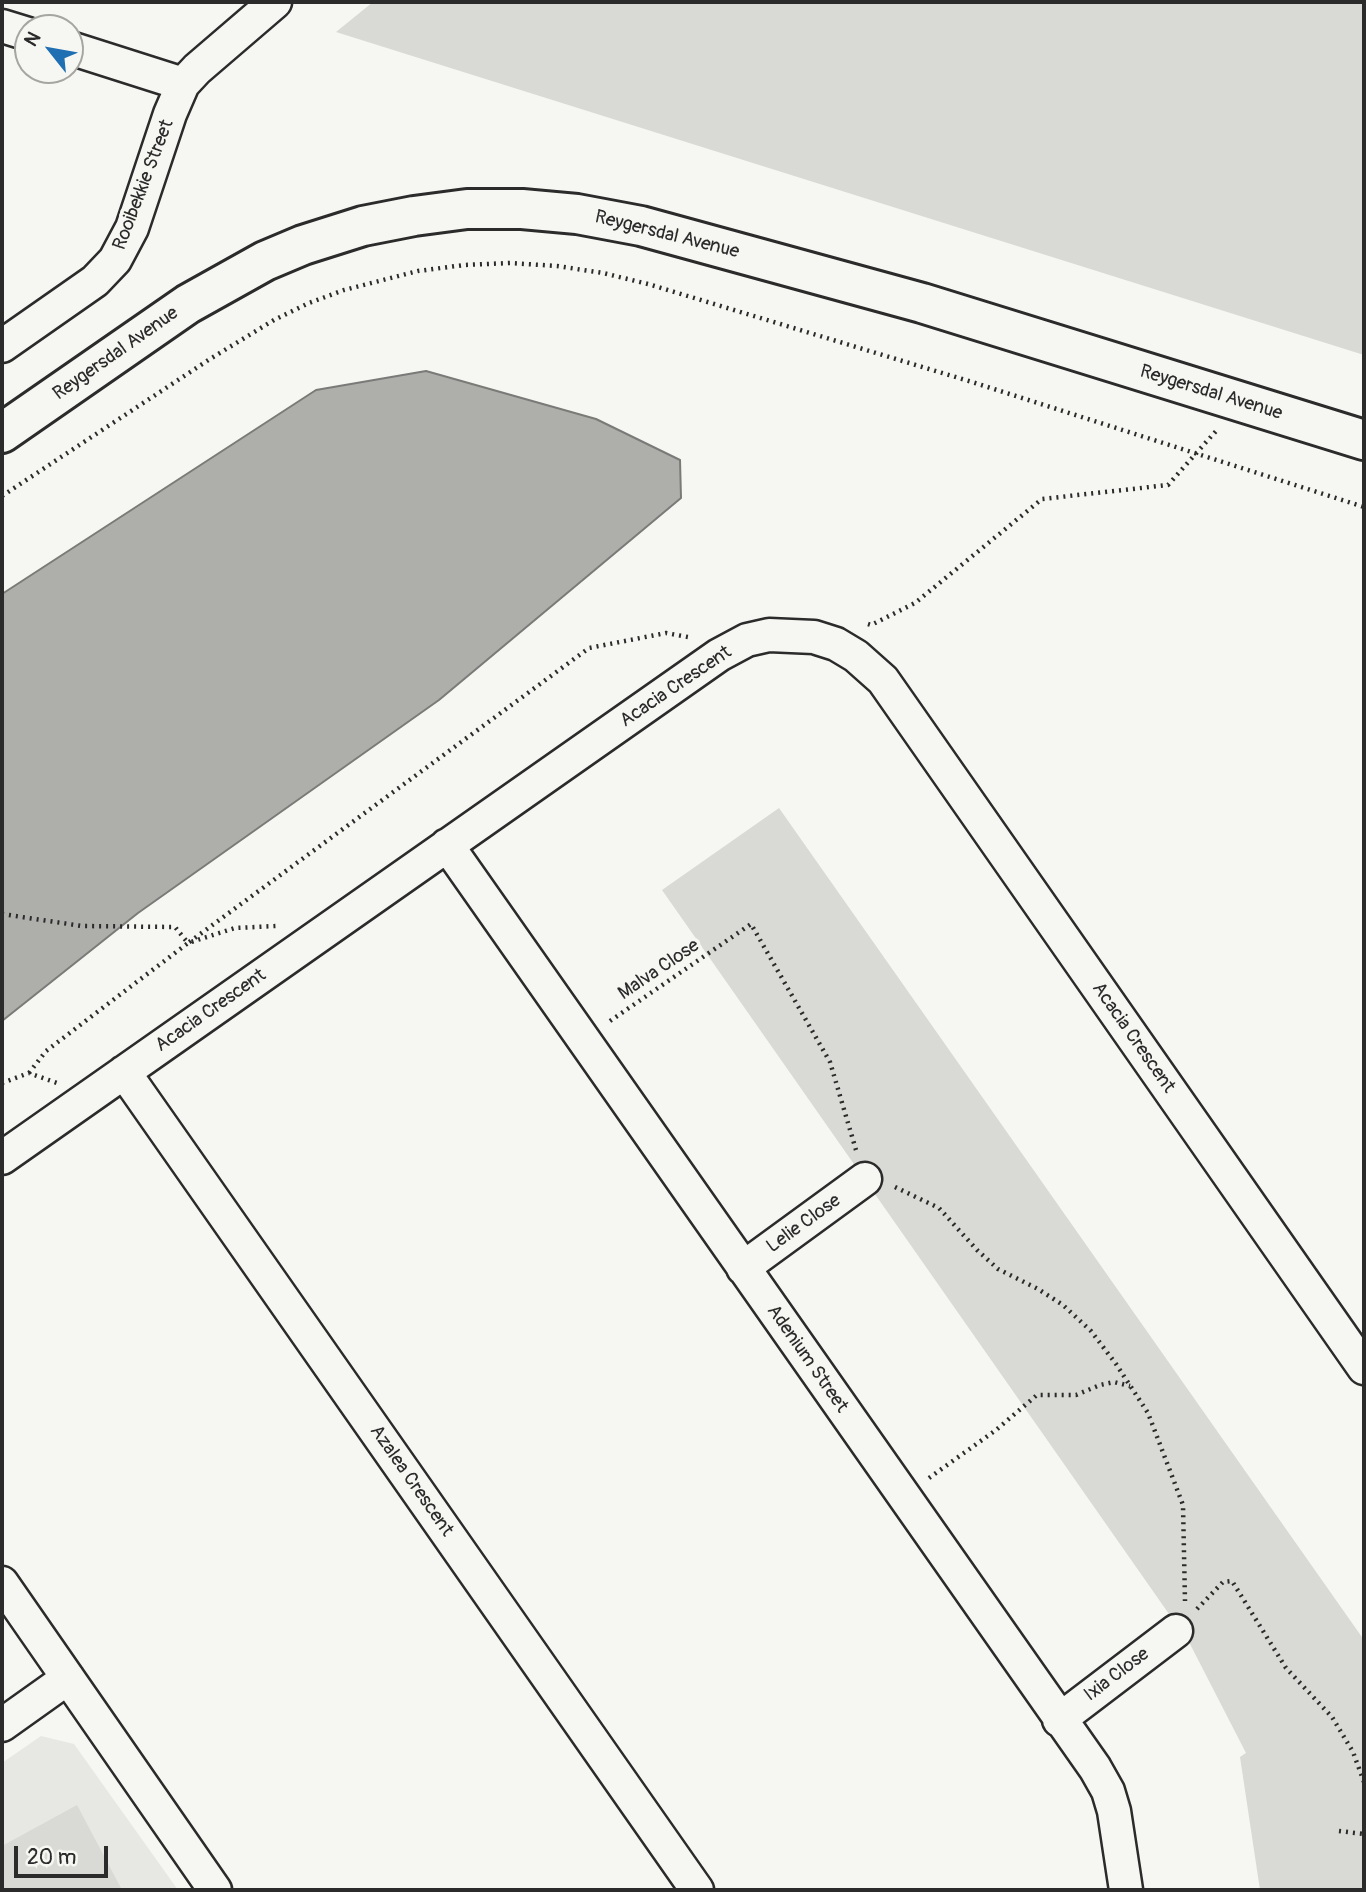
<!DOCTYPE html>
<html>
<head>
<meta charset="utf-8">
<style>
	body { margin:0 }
	#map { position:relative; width:1366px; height:1892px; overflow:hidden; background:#f6f6f2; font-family:Pangolin,sans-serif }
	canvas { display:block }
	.frame { position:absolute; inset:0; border:4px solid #2b2b2b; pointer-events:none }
	.north { position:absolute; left:14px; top:14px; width:70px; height:70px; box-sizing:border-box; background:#f6f6f2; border:2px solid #a5a5a2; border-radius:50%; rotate:301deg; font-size:19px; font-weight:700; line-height:28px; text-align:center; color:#2b2b2b }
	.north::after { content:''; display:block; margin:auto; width:24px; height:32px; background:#1f6fb2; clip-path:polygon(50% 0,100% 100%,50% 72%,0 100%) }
	.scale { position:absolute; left:14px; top:1846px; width:94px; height:32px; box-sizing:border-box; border:4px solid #2b2b2b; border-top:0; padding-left:9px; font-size:21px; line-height:24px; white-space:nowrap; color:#2b2b2b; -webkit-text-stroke:5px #f6f6f2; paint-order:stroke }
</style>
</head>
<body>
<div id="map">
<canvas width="1366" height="1892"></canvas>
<div class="frame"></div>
<div class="north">N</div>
<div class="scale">20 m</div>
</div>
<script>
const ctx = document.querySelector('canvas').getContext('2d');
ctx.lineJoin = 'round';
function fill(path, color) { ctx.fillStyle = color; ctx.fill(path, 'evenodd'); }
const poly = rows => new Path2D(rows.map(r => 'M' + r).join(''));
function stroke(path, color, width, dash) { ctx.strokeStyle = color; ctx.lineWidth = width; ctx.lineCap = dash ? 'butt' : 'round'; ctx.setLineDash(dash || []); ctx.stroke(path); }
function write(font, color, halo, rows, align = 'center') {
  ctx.font = font + ' Pangolin,sans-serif'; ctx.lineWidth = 7; ctx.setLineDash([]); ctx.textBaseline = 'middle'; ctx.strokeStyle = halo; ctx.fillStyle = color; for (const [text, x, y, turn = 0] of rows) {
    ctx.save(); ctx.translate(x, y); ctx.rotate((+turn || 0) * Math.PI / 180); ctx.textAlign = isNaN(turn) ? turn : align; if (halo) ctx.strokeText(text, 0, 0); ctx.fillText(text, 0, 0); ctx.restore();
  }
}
fill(poly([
	[41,1736,74,1744,178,1890,2,1890,2,1763]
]), '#e7e7e3');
fill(poly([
	[373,2,1364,2,1364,355,336,32],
	[779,808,1364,1640,1364,1890,1260,1890,1240,1757,1246,1753,1190,1644,662,890],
	[77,1805,122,1890,2,1890,2,1846]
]), '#d9d9d5');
const water = poly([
	[426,371,596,419,680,460,681,498,439,700,138,913,2,1021,2,594,316,390,426,371]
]);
fill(water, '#aeaeab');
stroke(water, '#7a7a78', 2);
const minor = poly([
	[2,26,28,34],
	[70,48,183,84],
	[2,346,95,281,115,260,132,228,170,114,183,84,197,69,275,2],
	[447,845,1095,1768,1108,1791,1114,1811,1126,1890],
	[124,1072,697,1890],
	[2,1158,719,655,747,640,769,635,814,637,836,644,856,656,883,680,1364,1368],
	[743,1268,865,1179],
	[2,1583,215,1890],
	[1059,1720,1176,1631],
	[2,1725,68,1678]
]);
const major = poly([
	[2,433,188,304,265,261,303,245,363,226,414,216,467,209,522,209,577,214,641,226,922,303,1364,440]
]);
stroke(minor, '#2b2b2b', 37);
stroke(major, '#2b2b2b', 44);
stroke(poly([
	[2,496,210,359,274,320,309,303,344,290,418,271,464,265,510,263,557,266,603,273,648,284,972,382,1364,507],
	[868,624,871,625,915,603,1042,499,1168,485,1216,431],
	[2,914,82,926,175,927,188,943,589,648,666,633,688,637],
	[610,1021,751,924,830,1062,856,1150],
	[29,1073,46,1051,188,943,235,928,276,926],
	[2,1083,29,1073,57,1083],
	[895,1187,939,1208,977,1250,998,1269,1038,1289,1063,1305,1091,1331,1116,1364,1148,1413,1183,1505,1185,1601],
	[929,1478,996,1430,1037,1395,1076,1395,1100,1385,1114,1382,1130,1386],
	[1197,1609,1223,1582,1232,1581,1286,1668,1332,1717,1353,1752,1364,1782],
	[1339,1831,1364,1834]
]), '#2b2b2b', 4.5, [2, 5]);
stroke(minor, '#f6f6f2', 32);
stroke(major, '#f6f6f2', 38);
write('19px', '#2b2b2b', '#f6f6f2', [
	["Rooibekkie Street",144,185,-69],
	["Reygersdal Avenue",667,235,14],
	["Reygersdal Avenue",116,354,-35],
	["Reygersdal Avenue",1211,393,17],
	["Acacia Crescent",676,687,-34],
	["Malva Close",659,970,-34],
	["Acacia Crescent",211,1011,-35],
	["Acacia Crescent",1133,1038,55],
	["Lelie Close",804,1224,-36],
	["Adenium Street",807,1359,55],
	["Azalea Crescent",411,1481,55],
	["Ixia Close",1117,1675,-37]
]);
</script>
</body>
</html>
